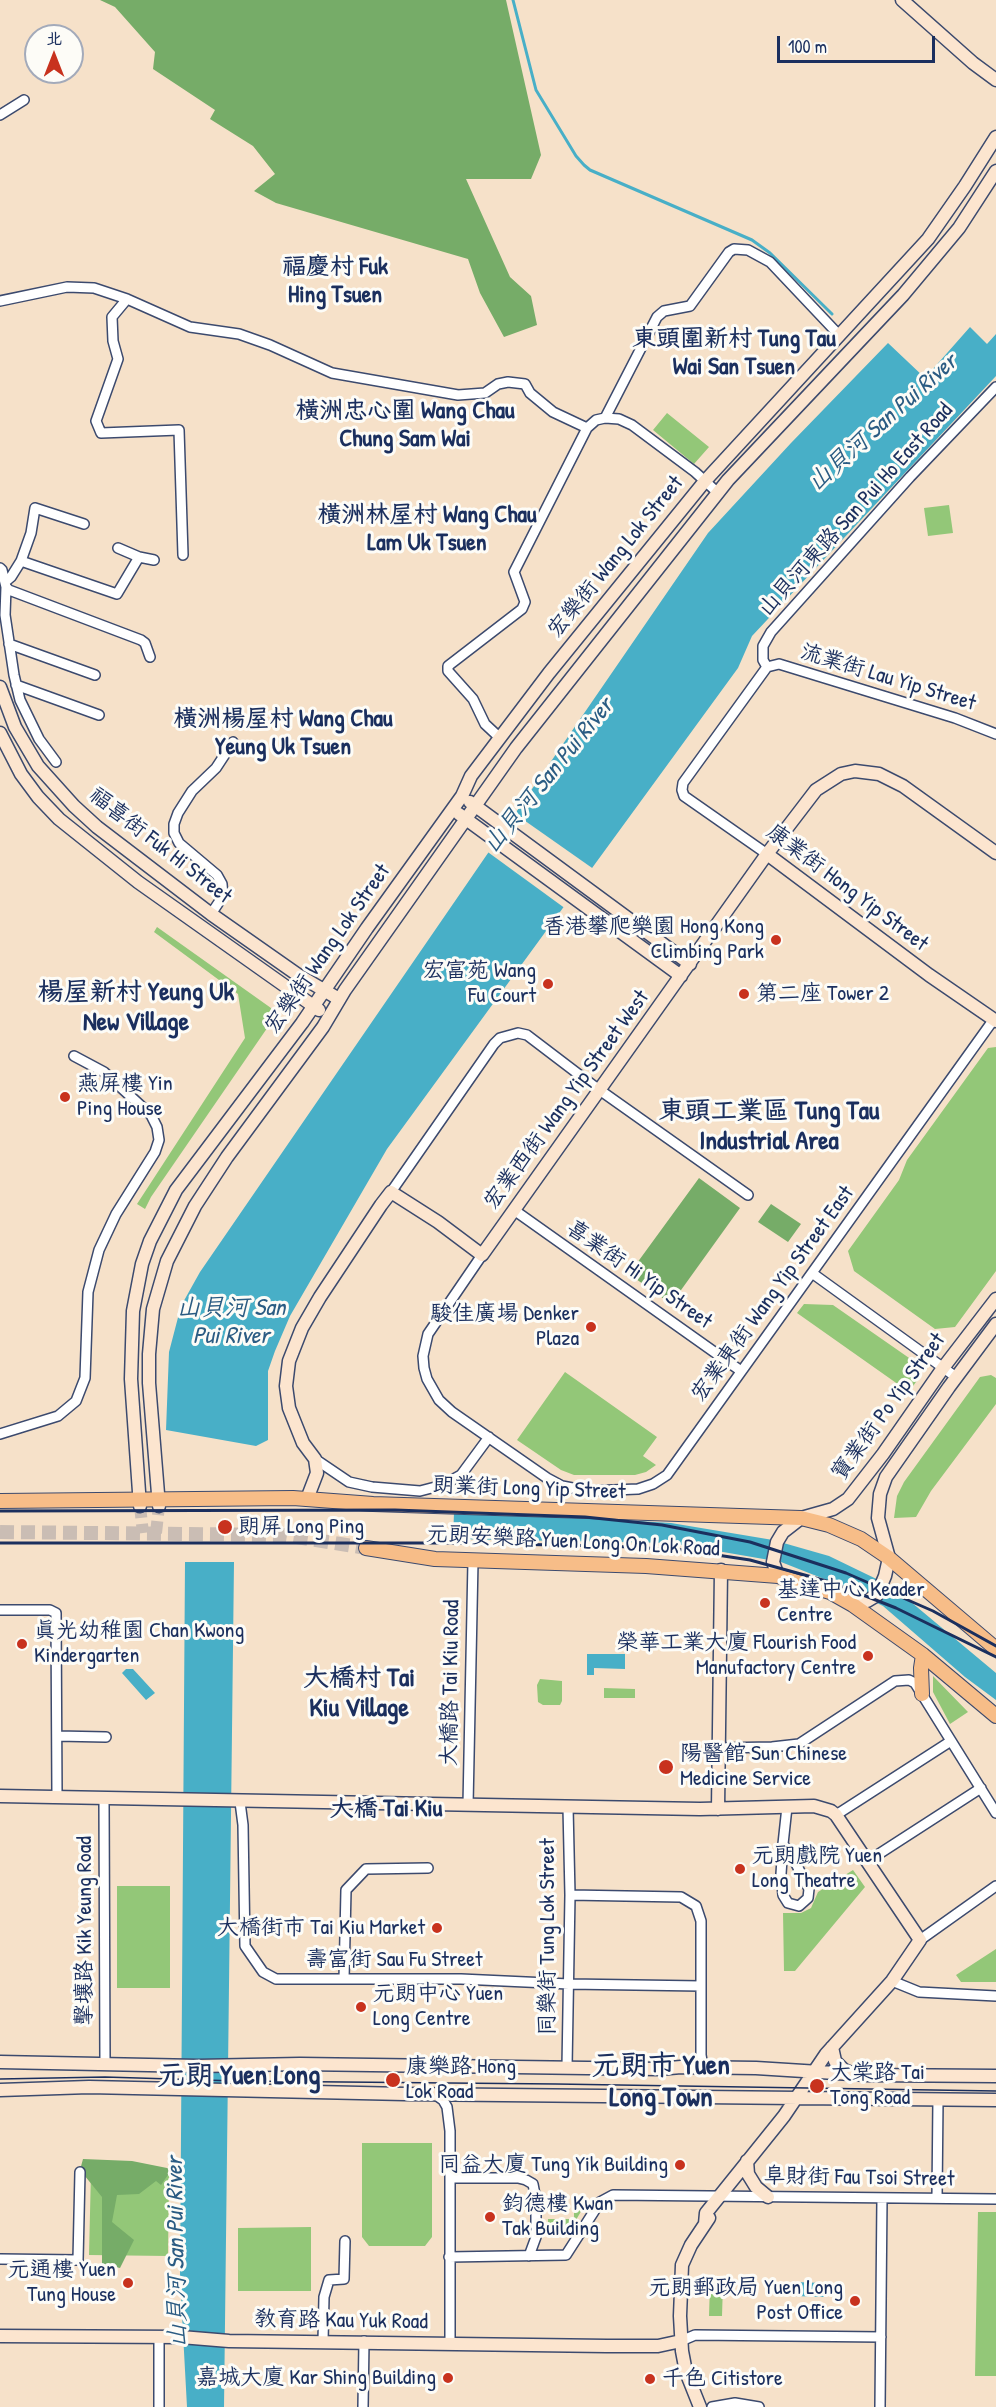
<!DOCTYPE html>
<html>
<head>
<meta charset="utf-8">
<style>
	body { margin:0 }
	#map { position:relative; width:996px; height:2407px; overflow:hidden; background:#f6e1c9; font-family:"Patrick Hand","LXGW WenKai TC",sans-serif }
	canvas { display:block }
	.north { position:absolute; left:24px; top:24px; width:60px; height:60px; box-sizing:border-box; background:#fdfcf7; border:2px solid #a3aaba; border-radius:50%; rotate:0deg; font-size:16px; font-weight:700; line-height:24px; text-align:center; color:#1b2f5e }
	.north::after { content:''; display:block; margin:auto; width:21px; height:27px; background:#c8321e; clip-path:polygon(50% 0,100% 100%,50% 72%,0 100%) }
	.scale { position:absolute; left:777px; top:36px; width:158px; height:27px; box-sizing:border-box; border:3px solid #1b2f5e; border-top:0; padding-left:8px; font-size:18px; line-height:21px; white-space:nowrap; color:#1b2f5e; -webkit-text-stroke:4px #fdfcf7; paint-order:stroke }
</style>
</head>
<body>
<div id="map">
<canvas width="996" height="2407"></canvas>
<div class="north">北</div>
<div class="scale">100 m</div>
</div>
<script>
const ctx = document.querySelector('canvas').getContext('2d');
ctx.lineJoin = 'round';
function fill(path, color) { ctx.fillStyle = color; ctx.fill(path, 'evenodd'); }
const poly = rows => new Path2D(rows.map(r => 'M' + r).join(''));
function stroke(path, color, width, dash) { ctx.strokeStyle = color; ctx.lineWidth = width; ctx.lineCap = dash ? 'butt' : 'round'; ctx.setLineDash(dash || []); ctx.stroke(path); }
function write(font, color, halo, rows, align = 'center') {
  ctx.font = font + ' "Patrick Hand","LXGW WenKai TC",sans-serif'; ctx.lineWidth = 6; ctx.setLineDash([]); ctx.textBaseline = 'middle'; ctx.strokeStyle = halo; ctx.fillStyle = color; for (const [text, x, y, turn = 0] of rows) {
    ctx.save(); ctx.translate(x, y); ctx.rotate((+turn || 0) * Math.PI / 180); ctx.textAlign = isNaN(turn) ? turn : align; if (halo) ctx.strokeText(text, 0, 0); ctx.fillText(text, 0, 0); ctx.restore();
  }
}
fill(poly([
	[667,413,709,447,694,464,653,430],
	[949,505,953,533,928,536,924,508],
	[157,927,271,1008,272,1021,151,1197,145,1209,137,1204,245,1038,238,994,154,932],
	[996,1047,996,1271,955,1327,935,1329,854,1271,848,1251,899,1180,907,1160,988,1048],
	[804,1304,833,1305,912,1360,918,1379,909,1392,797,1313],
	[565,1372,657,1437,643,1456,656,1465,646,1472,635,1475,574,1475,561,1470,517,1440],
	[991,1375,996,1378,996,1404,931,1491,916,1517,894,1518,897,1496,904,1482,980,1377],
	[933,1676,968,1712,950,1724,933,1692],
	[540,1679,562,1681,562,1701,560,1705,543,1705,538,1702,537,1685],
	[604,1688,635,1689,635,1698,604,1698],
	[853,1870,865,1887,795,1971,784,1971,783,1913,801,1913,811,1908,818,1892],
	[117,1886,170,1886,170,1988,117,1988],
	[996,1949,996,1982,961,1982,956,1975],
	[362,2143,432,2143,432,2237,425,2246,369,2246,362,2237],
	[91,2172,169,2174,168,2256,89,2255],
	[574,2208,583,2208,566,2237,548,2237,548,2219,574,2219],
	[978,2212,996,2212,996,2376,975,2376],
	[311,2227,311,2291,238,2291,238,2228],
	[710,2284,723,2284,722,2316,709,2316]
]), '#93c778');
fill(poly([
	[100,0,506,0,541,155,531,179,466,179,510,277,531,296,537,325,504,337,480,293,468,259,276,203,254,191,275,174,253,146,210,119,215,110,153,69,155,52,115,7],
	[699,1178,740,1208,671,1304,629,1274],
	[771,1204,801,1224,788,1242,758,1222],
	[83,2159,132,2161,172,2169,161,2185,156,2181,139,2194,117,2195,112,2222,134,2240,120,2268,102,2264,102,2197,80,2170]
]), '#76ac68');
fill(poly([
	[970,327,987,344,996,334,996,376,752,636,738,668,387,1149,290,1316,275,1351,268,1371,268,1440,256,1446,166,1430,169,1352,181,1306,200,1272,708,533,791,443,888,343,925,378],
	[454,1513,505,1513,671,1523,773,1540,829,1556,893,1587,996,1673,996,1700,965,1677,883,1606,847,1588,781,1562,671,1543,453,1539],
	[185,1562,234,1562,224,2407,187,2407,180,2278],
	[587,1654,625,1654,625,1669,594,1668,594,1675,587,1675],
	[126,1669,133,1669,155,1693,146,1700,122,1673],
	[794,2282,824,2283,824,2297,794,2296]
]), '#48afc7');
fill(poly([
	[511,811,595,870,566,909,485,850]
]), '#f6e1c9');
stroke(poly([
	[513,0,536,90,576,156,584,165,590,170,752,240,770,253,832,314]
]), '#48afc7', 3);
stroke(poly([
	[140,1506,143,1533],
	[156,1533,159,1506]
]), '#cabdb4', 12, [12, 6]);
stroke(poly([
	[0,1532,283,1535,366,1548]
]), '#cabdb4', 14, [14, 7]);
const street = poly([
	[0,115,24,100],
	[127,299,112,317,113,341,118,359,96,421,101,433,179,430,183,555],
	[0,301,67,287,94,288,127,299,190,327,239,334,270,345,332,373,458,395,485,393,498,384,508,382,525,384,530,393,553,412,587,428],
	[605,418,657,317,664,311,690,306,729,252,734,249,748,250,770,262,839,335],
	[118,548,139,557,154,560],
	[21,561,117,594,139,557],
	[0,568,2,570,6,587,5,615,14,675,20,700,39,739,56,762],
	[5,582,11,577,21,561,31,533,35,508,84,524],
	[6,587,9,590,141,640,145,643,150,657],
	[9,644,95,675],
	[767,667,763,660,763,646,771,632,910,477,996,387],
	[16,685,99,715],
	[500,738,485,724,473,699,448,671,448,666,522,609,525,602,514,572,587,428,596,420,605,418,619,419,632,425,695,472,717,492],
	[767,854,684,796,682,790,683,783,767,667,779,664,955,718,996,734],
	[211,914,223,896,222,884,217,875,179,843,174,833,174,824,178,813,192,791,216,768,233,742],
	[391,1192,494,1044,500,1038,518,1033,527,1035,594,1086,748,1195],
	[514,1210,741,1371],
	[482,1255,428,1334,423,1356,424,1368,427,1379,439,1400,452,1412,547,1478,562,1486,588,1491,638,1489,653,1484,667,1475,994,1019],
	[812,1273,956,1377],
	[0,1434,58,1416,76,1401,85,1378,88,1292,99,1250,116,1214,155,1152,159,1140,157,1127,151,1115,104,1072,74,1056],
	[315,1459,349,1482,372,1487,420,1491,443,1485,461,1475,489,1437],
	[0,1610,50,1610,56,1613,57,1797],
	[57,1736,106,1737],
	[718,1748,772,1747,799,1744,895,1681,909,1680,915,1683,996,1813],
	[104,1799,105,2063],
	[240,1802,243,1825,245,1946,263,1972,276,1979,461,1979,569,1984,701,1986],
	[468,1805,473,1561],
	[836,1815,951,1741],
	[783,1844,793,1858,809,1889,808,1898,799,1906,788,1903,783,1895,781,1874,783,1844,787,1807],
	[868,1861,981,1788],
	[570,1895,681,1897,696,1906,701,1921,701,2055,703,2067],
	[920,1940,996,1886],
	[344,1979,346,1890,366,1869,428,1868],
	[892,1981,919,1992,996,1996],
	[567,2067,570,1895,568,1807],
	[436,2095,443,2100,447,2107,450,2131,450,2343],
	[450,2178,518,2178,526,2180,533,2184,536,2200,536,2237,529,2256],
	[937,2198,938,2099],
	[449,2257,566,2255,600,2202,613,2195,996,2199],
	[0,2259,78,2260,80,2172],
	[323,2341,324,2297,329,2280,344,2279,345,2241],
	[681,2341,695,2335,881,2337],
	[159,2407,159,2337],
	[363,2407,364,2341],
	[712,2407,735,2403,759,2407],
	[880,2407,882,2198]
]);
const secondary = poly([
	[902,0,973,63,996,80],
	[0,687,15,727,38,766,74,806,97,827,211,914,298,975,339,999],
	[0,733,21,774,38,797,59,819,138,882,319,1010],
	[470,802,690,964],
	[459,814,681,976],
	[767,854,929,975,996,1021],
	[307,1499,317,1473,315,1459,303,1443,289,1408,286,1386,289,1361,302,1328,320,1297,381,1205,391,1192,438,1222,482,1255,767,854,816,790,841,774,855,771,879,774,903,786,996,853],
	[140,1506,131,1379,133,1311,142,1264,150,1241,176,1190,302,1023,367,928,462,796,471,776,549,673,705,481,928,239,965,186,996,137],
	[159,1506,149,1383,149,1354,153,1309,167,1261,195,1206,227,1157,323,1027,345,990,516,748,728,480,903,295,959,228,996,171],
	[778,1576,773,1562,777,1542,783,1532,801,1518,833,1509,848,1499,883,1454,943,1368,996,1299],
	[853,1605,867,1601,877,1595,885,1576,889,1558,878,1518,880,1494,886,1477,949,1387,996,1324],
	[0,1796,700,1809,814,1806,831,1811,836,1815,920,1940,892,1981,826,2054,784,2116,706,2213,705,2224],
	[718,1809,721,1570],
	[832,2047,835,2061,844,2070,851,2073],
	[0,2062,198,2066,300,2064,659,2069,681,2067,756,2068,867,2075,996,2076],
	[0,2090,89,2087,405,2094,996,2100],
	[747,2161,748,2174,756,2187,768,2197],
	[0,2336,181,2337,229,2341,607,2346,658,2346,681,2341],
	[700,2407,686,2372,682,2351,680,2316,682,2265,691,2245,709,2218]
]);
const primary = poly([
	[0,1501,293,1498,373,1504,801,1518,829,1525,861,1539,889,1558,996,1649],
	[366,1548,435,1559,646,1566,778,1576,830,1592,853,1605,923,1655,996,1716],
	[922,1694,921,1668,923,1655]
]);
stroke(street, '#3c4a6e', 12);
stroke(secondary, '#3c4a6e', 15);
stroke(primary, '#3c4a6e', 16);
stroke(street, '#fff', 9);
stroke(secondary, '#fce5cf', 12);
stroke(primary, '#f7bd88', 14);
stroke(poly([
	[0,2079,105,2077,237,2081,556,2084,996,2091]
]), '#1b2f5e', 1.5);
stroke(poly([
	[0,1511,395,1510,585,1517,662,1525,750,1542,846,1573,933,1611,996,1646],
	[0,1543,449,1543,609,1546,684,1550,750,1560,830,1582,896,1608,996,1657]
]), '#1b2f5e', 3);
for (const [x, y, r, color] of [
	[776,940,6,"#c8321e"],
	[548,984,6,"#c8321e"],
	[744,994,6,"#c8321e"],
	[65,1097,6,"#c8321e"],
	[591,1327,6,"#c8321e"],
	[225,1527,8,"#c8321e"],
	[765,1603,6,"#c8321e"],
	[22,1644,6,"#c8321e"],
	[868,1656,6,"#c8321e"],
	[666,1767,8,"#c8321e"],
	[740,1869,6,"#c8321e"],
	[437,1928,6,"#c8321e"],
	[361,2007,6,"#c8321e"],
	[393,2080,8,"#c8321e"],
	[817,2086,8,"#c8321e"],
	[680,2165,6,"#c8321e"],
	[490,2217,6,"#c8321e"],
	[128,2283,6,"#c8321e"],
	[855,2301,6,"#c8321e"],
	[448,2378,6,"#c8321e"],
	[650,2379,6,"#c8321e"]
]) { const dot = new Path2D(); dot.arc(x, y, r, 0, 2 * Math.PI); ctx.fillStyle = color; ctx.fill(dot); stroke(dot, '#fdfcf7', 2); }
write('22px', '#1b2f5e', '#fdfcf7', [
	["山貝河東路 San Pui Ho East Road",856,510,-48],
	["宏樂街 Wang Lok Street",616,557,-51],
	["流業街 Lau Yip Street",888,678,17],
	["福喜街 Fuk Hi Street",160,846,38],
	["康業街 Hong Yip Street",847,888,37],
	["宏樂街 Wang Lok Street",328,949,-55],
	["宏業西街 Wang Yip Street West",567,1100,-54],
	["喜業街 Hi Yip Street",639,1275,35],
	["宏業東街 Wang Yip Street East",773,1294,-54],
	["寶業街 Po Yip Street",889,1407,-54],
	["朗業街 Long Yip Street",529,1489,2],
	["元朗安樂路 Yuen Long On Lok Road",573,1542,3],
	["大橋路 Tai Kiu Road",451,1683,-89],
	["擊壤路 Kik Yeung Road",85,1931,-90],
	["同樂街 Tung Lok Street",548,1937,-90],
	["壽富街 Sau Fu Street",394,1960],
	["阜財街 Fau Tsoi Street",859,2178,1],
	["教育路 Kau Yuk Road",341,2321,1]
]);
write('22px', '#1b2f5e', '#fdfcf7', [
	["香港攀爬樂園 Hong Kong",764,927,"right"],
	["Climbing Park",764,952,"right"],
	["宏富苑 Wang",536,971,"right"],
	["Fu Court",536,996,"right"],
	["第二座 Tower 2",756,994],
	["燕屏樓 Yin",77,1084],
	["Ping House",77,1109],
	["駿佳廣場 Denker",579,1314,"right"],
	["Plaza",579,1339,"right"],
	["朗屏 Long Ping",238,1527],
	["基達中心 Keader",777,1590],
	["Centre",777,1615],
	["真光幼稚園 Chan Kwong",34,1631],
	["Kindergarten",34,1656],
	["榮華工業大廈 Flourish Food",856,1643,"right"],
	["Manufactory Centre",856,1668,"right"],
	["陽醫館 Sun Chinese",680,1754],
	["Medicine Service",680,1779],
	["元朗戲院 Yuen",752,1856],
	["Long Theatre",752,1881],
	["大橋街市 Tai Kiu Market",425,1928,"right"],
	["元朗中心 Yuen",373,1994],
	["Long Centre",373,2019],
	["康樂路 Hong",406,2067],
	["Lok Road",406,2092],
	["大棠路 Tai",830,2073],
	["Tong Road",830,2098],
	["同益大廈 Tung Yik Building",668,2165,"right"],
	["鈞德樓 Kwan",502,2204],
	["Tak Building",502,2229],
	["元通樓 Yuen",116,2270,"right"],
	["Tung House",116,2295,"right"],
	["元朗郵政局 Yuen Long",843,2288,"right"],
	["Post Office",843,2313,"right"],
	["嘉城大廈 Kar Shing Building",436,2378,"right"],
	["千色 Citistore",662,2379]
], 'left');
write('bold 24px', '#1b2f5e', '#fdfcf7', [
	["福慶村 Fuk",335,268],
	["Hing Tsuen",335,296],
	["東頭圍新村 Tung Tau",734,340],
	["Wai San Tsuen",734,368],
	["橫洲忠心圍 Wang Chau",405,412],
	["Chung Sam Wai",405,440],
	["橫洲林屋村 Wang Chau",427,516],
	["Lam Uk Tsuen",427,544],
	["橫洲楊屋村 Wang Chau",283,720],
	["Yeung Uk Tsuen",283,748],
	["大橋 Tai Kiu",386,1810]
]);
write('italic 24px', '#2b5c83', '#fdfcf7', [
	["山貝河 San Pui River",883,423,-42],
	["山貝河 San Pui River",549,776,-51],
	["山貝河 San",231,1309],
	["Pui River",231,1337],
	["山貝河 San Pui River",177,2252,-91]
]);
write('bold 26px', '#1b2f5e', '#fdfcf7', [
	["楊屋新村 Yeung Uk",136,993],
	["New Village",136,1023],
	["東頭工業區 Tung Tau",769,1112],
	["Industrial Area",769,1142],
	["大橋村 Tai",359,1679],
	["Kiu Village",359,1709]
]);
write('bold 28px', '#1b2f5e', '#fdfcf7', [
	["元朗市 Yuen",661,2067],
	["Long Town",661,2099],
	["元朗 Yuen Long",239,2077]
]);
</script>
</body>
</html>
